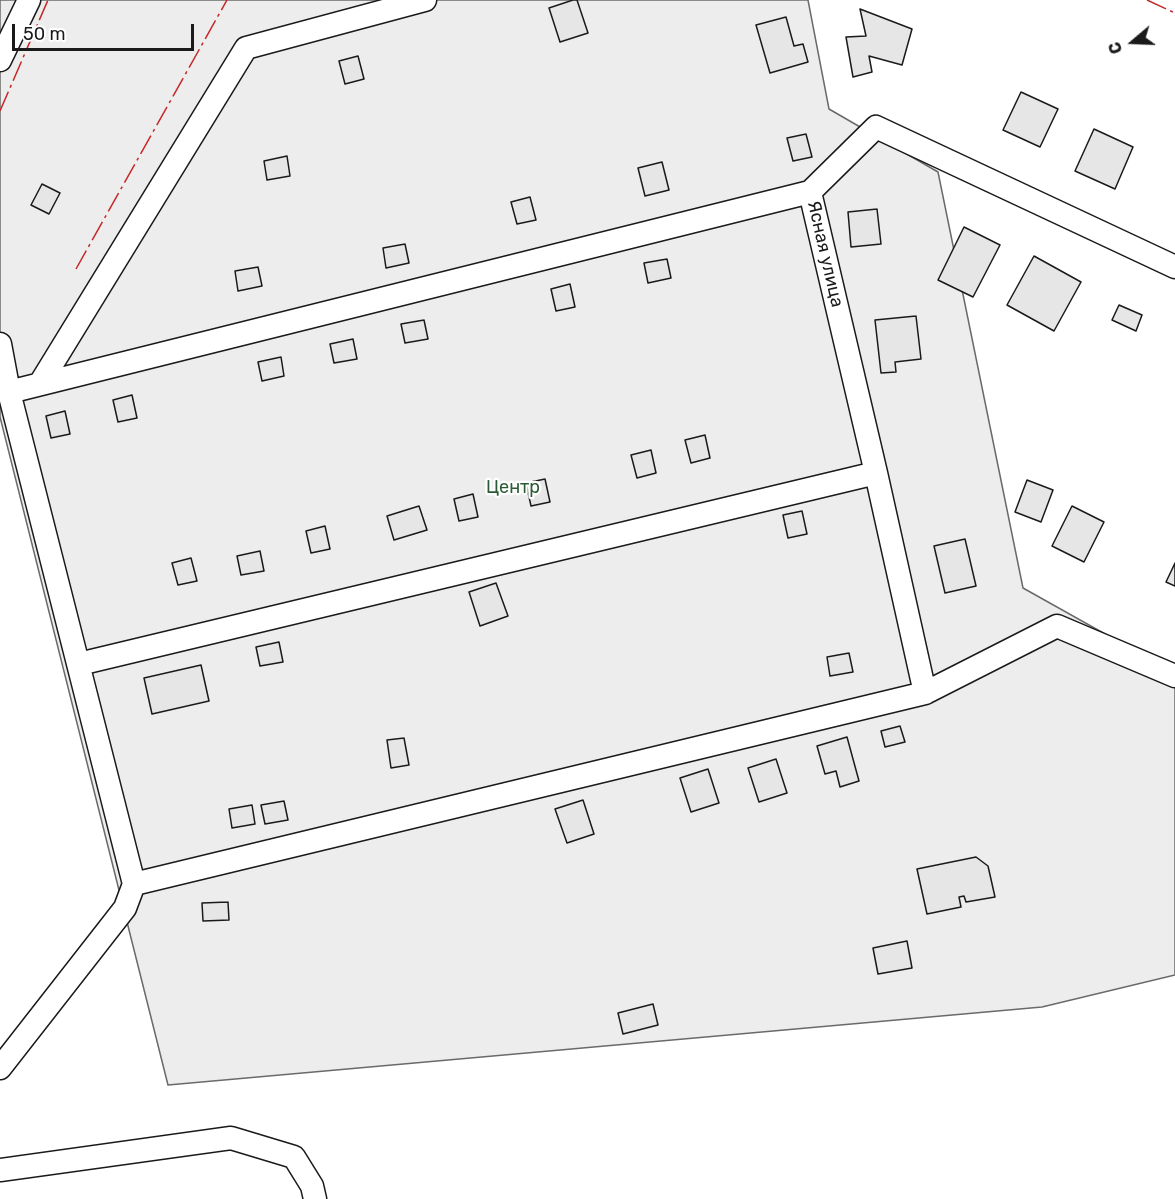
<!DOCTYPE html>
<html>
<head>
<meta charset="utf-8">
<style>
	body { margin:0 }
	#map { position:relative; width:1175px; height:1199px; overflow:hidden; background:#fff; font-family:Rubik,sans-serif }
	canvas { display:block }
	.north { position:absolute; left:1103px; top:12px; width:60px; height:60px; -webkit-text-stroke:4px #fff; paint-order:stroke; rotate:251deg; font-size:16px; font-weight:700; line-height:24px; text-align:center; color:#1a1a1a }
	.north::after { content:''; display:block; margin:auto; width:21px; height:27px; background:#1a1a1a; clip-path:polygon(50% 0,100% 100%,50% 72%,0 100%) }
	.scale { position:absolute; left:12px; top:24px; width:182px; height:27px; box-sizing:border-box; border:3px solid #1a1a1a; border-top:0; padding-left:8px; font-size:18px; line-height:21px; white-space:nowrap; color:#1a1a1a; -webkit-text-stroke:4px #fff; paint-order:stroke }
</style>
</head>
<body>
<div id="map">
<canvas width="1175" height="1199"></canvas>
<div class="north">С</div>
<div class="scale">50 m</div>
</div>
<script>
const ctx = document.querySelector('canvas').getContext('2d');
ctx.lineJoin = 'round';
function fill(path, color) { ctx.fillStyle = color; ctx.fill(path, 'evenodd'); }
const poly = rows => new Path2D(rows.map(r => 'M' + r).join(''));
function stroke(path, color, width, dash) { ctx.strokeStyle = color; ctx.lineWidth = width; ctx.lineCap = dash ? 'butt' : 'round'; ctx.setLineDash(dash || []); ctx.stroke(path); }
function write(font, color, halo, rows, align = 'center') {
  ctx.font = font + ' Rubik,sans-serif'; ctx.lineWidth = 4.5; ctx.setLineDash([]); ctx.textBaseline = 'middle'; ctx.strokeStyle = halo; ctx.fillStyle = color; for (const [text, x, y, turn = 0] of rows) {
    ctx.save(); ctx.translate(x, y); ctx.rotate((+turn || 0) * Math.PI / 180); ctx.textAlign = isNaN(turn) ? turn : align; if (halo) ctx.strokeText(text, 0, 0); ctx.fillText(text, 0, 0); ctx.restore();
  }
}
const built = poly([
	[0,0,808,0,829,109,938,172,1023,588,1175,673,1175,975,1042,1007,168,1085,0,417,0,0]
]);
fill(built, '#ededed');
stroke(built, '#6a6a6a', 1.5);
const building = poly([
	[573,0,577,0,588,33,560,42,549,8,573,0],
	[860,9,912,29,902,65,869,56,872,72,853,77,846,37,866,36,860,9],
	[786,17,794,46,803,44,808,62,770,73,756,25,786,17],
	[358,56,364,79,345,84,339,61,358,56],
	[1021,92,1058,109,1040,147,1003,130,1021,92],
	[1094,129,1133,147,1115,189,1075,171,1094,129],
	[806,134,812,157,793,161,787,138,806,134],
	[287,156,290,176,267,180,264,161,287,156],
	[662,162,669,190,645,196,638,168,662,162],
	[42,184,60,193,49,214,31,205,42,184],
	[530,197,536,220,517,224,511,202,530,197],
	[877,209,881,244,851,247,848,212,877,209],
	[964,227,1000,245,973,297,938,280,964,227],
	[405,244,409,263,386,268,383,248,405,244],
	[1034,256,1081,282,1054,331,1007,305,1034,256],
	[667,259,671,278,648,283,644,263,667,259],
	[258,267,262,286,238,291,235,271,258,267],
	[570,284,575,307,556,311,551,289,570,284],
	[1119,305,1142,315,1136,331,1112,320,1119,305],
	[916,316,921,359,895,362,896,372,881,373,875,320,916,316],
	[424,320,428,339,405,343,401,324,424,320],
	[353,339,357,359,334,363,330,344,353,339],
	[281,357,284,376,262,381,258,362,281,357],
	[132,395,137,418,118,422,113,400,132,395],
	[65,411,70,434,51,438,46,416,65,411],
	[705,435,710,458,691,463,685,440,705,435],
	[651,450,656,473,637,478,631,455,651,450],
	[545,479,550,502,531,506,526,483,545,479],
	[1027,480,1053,490,1041,522,1015,512,1027,480],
	[473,494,478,517,459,521,454,499,473,494],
	[419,506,427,530,394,540,387,516,419,506],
	[1072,506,1104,522,1084,562,1052,546,1072,506],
	[802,511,807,534,788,538,783,515,802,511],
	[325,526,330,549,311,553,306,531,325,526],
	[965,539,976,586,945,593,934,546,965,539],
	[260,551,264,571,241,575,237,556,260,551],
	[191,558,197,581,178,585,172,563,191,558],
	[1175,563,1175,586,1166,582,1175,563],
	[496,583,508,616,480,626,469,592,496,583],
	[279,642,283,662,260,666,256,647,279,642],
	[849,653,853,672,830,676,827,657,849,653],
	[201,665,209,701,152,714,144,678,201,665],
	[900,726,905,742,885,747,881,731,900,726],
	[847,737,859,781,840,787,836,771,825,774,817,746,847,737],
	[404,738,409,765,391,768,387,740,404,738],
	[776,759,787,793,759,802,748,768,776,759],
	[708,769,719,803,691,812,680,778,708,769],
	[583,800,594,834,567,843,555,809,583,800],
	[284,801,288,820,265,824,261,805,284,801],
	[252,805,255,824,232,828,229,809,252,805],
	[976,857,988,866,995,897,966,902,964,896,959,897,961,907,927,914,917,869,976,857],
	[228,902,229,920,203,921,202,903,228,902],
	[907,941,912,968,878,974,873,948,907,941],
	[653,1004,658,1025,623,1034,618,1013,653,1004]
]);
fill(building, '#e6e6e6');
stroke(building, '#1a1a1a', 1.5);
const street = poly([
	[0,60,29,0],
	[0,344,9,392,134,884,125,908,0,1068],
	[41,382,246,48,425,0],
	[9,392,810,192],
	[79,664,876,473],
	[925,693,876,473,810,192,876,127,1175,267],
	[134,884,925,693,1057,626,1175,676],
	[0,1170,231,1138,294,1157,312,1186,315,1199]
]);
stroke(street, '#1a1a1a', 25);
stroke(street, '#fff', 22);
stroke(poly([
	[1147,0,1175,13],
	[0,111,48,0],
	[76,269,227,0]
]), '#c62828', 1.5, [21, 4.5, 3, 4.5]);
write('18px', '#1a1a1a', '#fff', [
	["Ясная улица",825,254,77]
]);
write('18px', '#2b5a34', '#fff', [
	["Центр",513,488]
]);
</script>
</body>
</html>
